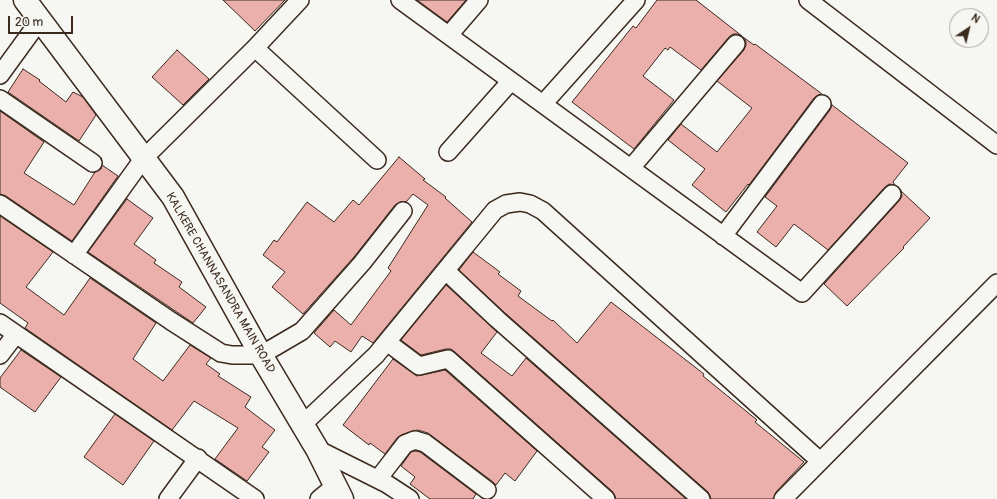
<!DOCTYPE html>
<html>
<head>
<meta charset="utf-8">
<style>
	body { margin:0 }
	#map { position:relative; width:997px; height:499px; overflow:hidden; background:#f6f6f2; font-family:Pangolin,sans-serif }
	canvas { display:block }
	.north { position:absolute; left:949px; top:8px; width:40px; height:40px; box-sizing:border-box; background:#f6f6f2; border:1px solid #aba49d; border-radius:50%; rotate:35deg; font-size:11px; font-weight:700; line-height:16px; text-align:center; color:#3b2a1e }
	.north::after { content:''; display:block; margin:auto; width:14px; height:18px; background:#3b2a1e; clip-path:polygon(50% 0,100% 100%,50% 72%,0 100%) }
	.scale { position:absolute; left:8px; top:16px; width:65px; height:18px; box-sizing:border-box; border:2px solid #3b2a1e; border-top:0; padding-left:5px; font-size:12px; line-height:14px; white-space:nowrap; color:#3b2a1e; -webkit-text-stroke:3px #f6f6f2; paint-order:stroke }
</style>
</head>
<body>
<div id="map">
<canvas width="997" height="499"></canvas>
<div class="north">N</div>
<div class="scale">20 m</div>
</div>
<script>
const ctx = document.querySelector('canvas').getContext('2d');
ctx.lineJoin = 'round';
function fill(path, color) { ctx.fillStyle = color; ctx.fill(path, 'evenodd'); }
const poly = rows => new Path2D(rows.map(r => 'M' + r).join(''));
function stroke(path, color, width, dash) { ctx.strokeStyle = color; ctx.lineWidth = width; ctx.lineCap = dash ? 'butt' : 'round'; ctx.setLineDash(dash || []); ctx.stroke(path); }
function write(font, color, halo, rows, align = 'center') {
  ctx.font = font + ' Pangolin,sans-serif'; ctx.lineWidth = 4; ctx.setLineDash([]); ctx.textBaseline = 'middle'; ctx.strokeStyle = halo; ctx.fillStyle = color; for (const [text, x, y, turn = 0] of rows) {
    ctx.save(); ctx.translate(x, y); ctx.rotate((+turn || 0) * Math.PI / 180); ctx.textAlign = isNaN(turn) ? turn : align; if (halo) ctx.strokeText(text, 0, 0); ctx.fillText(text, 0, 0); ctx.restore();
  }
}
const building = poly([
	[223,0,285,0,255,31,223,0],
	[417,0,466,0,447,22,417,0],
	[657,0,696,0,742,36,737,34,733,34,729,37,701,70,670,47,668,50,665,48,643,76,674,100,634,149,572,102,633,26,636,28,657,0],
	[743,37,754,45,755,44,822,94,818,95,814,98,749,185,748,184,726,212,692,185,705,169,668,140,681,124,717,152,752,108,717,81,744,50,746,45,746,41,743,37],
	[177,50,209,79,183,105,152,77,177,50],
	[23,69,40,80,39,81,66,102,73,92,83,97,96,115,79,141,8,92,23,69],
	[832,105,908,163,893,182,895,185,889,184,885,187,828,250,794,224,776,247,757,232,777,206,765,197,830,110,832,105],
	[0,111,44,142,24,173,74,205,95,172,101,169,102,165,118,176,72,241,6,196,0,194,0,111],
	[399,157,425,179,423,180,446,197,445,198,472,222,373,343,362,336,351,352,335,341,330,347,314,333,334,310,351,325,391,271,388,268,428,205,413,194,406,202,400,202,395,205,354,257,303,314,272,287,285,272,263,255,274,240,277,242,307,202,334,222,353,200,359,205,399,157],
	[901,191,930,218,903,247,904,248,847,306,824,284,899,201,902,196,901,191],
	[127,199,153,218,134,244,156,260,154,263,182,282,179,287,206,307,193,323,88,252,127,199],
	[0,216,53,252,26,287,64,315,90,278,156,323,133,359,163,381,190,345,211,358,206,364,220,374,218,376,251,397,245,407,275,430,262,447,269,452,247,481,215,459,238,428,194,401,172,430,25,328,28,323,0,303,0,216],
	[473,252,500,272,498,274,521,291,518,296,552,321,553,320,577,343,611,302,704,374,703,376,757,420,755,422,804,462,776,492,773,499,711,499,708,492,504,312,459,270,473,252],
	[446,285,497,332,481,353,512,376,526,358,686,499,616,499,613,492,455,352,451,349,446,349,421,355,401,340,446,285],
	[21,350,61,377,35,412,0,387,0,378,21,350],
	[393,359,417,376,445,370,537,451,515,481,505,473,496,485,493,482,428,433,418,430,412,431,401,435,397,438,385,454,370,443,369,445,343,425,393,359],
	[115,414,154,441,123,485,84,457,115,414],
	[415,451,420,452,476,494,473,499,430,499,410,484,415,477,401,466,411,452,415,451]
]);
fill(building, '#ebb0ac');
stroke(building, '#3b2a1e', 1);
const street = poly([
	[400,0,802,293,892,194],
	[808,0,997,145],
	[449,35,479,0],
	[255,48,377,160],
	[0,75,40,20],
	[0,99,93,163],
	[543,104,636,0],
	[448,152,511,81],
	[631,168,736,44],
	[0,204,171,321,221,353,232,355,261,355,302,331,362,263,403,211],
	[723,236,822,104],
	[74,255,143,159,255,48,300,0],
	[446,271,497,319,701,499],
	[0,323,255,499],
	[387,342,419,366,448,359,606,499],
	[0,355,16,334],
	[302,425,376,355,495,210,506,204,520,202,530,204,543,211,820,461],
	[317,449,387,484,410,499],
	[378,479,405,444,415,440,425,443,487,490],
	[168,499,198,458],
	[319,499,335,486],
	[783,499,997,283]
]);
const secondary = poly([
	[25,0,173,197,261,355,317,449,342,499]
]);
stroke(street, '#3b2a1e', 20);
stroke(secondary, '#3b2a1e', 25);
stroke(street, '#f6f6f2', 17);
stroke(secondary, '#f6f6f2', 22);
write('12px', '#3b2a1e', '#f6f6f2', [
	["KALKERE CHANNASANDRA MAIN ROAD",220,283,60]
]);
</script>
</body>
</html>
